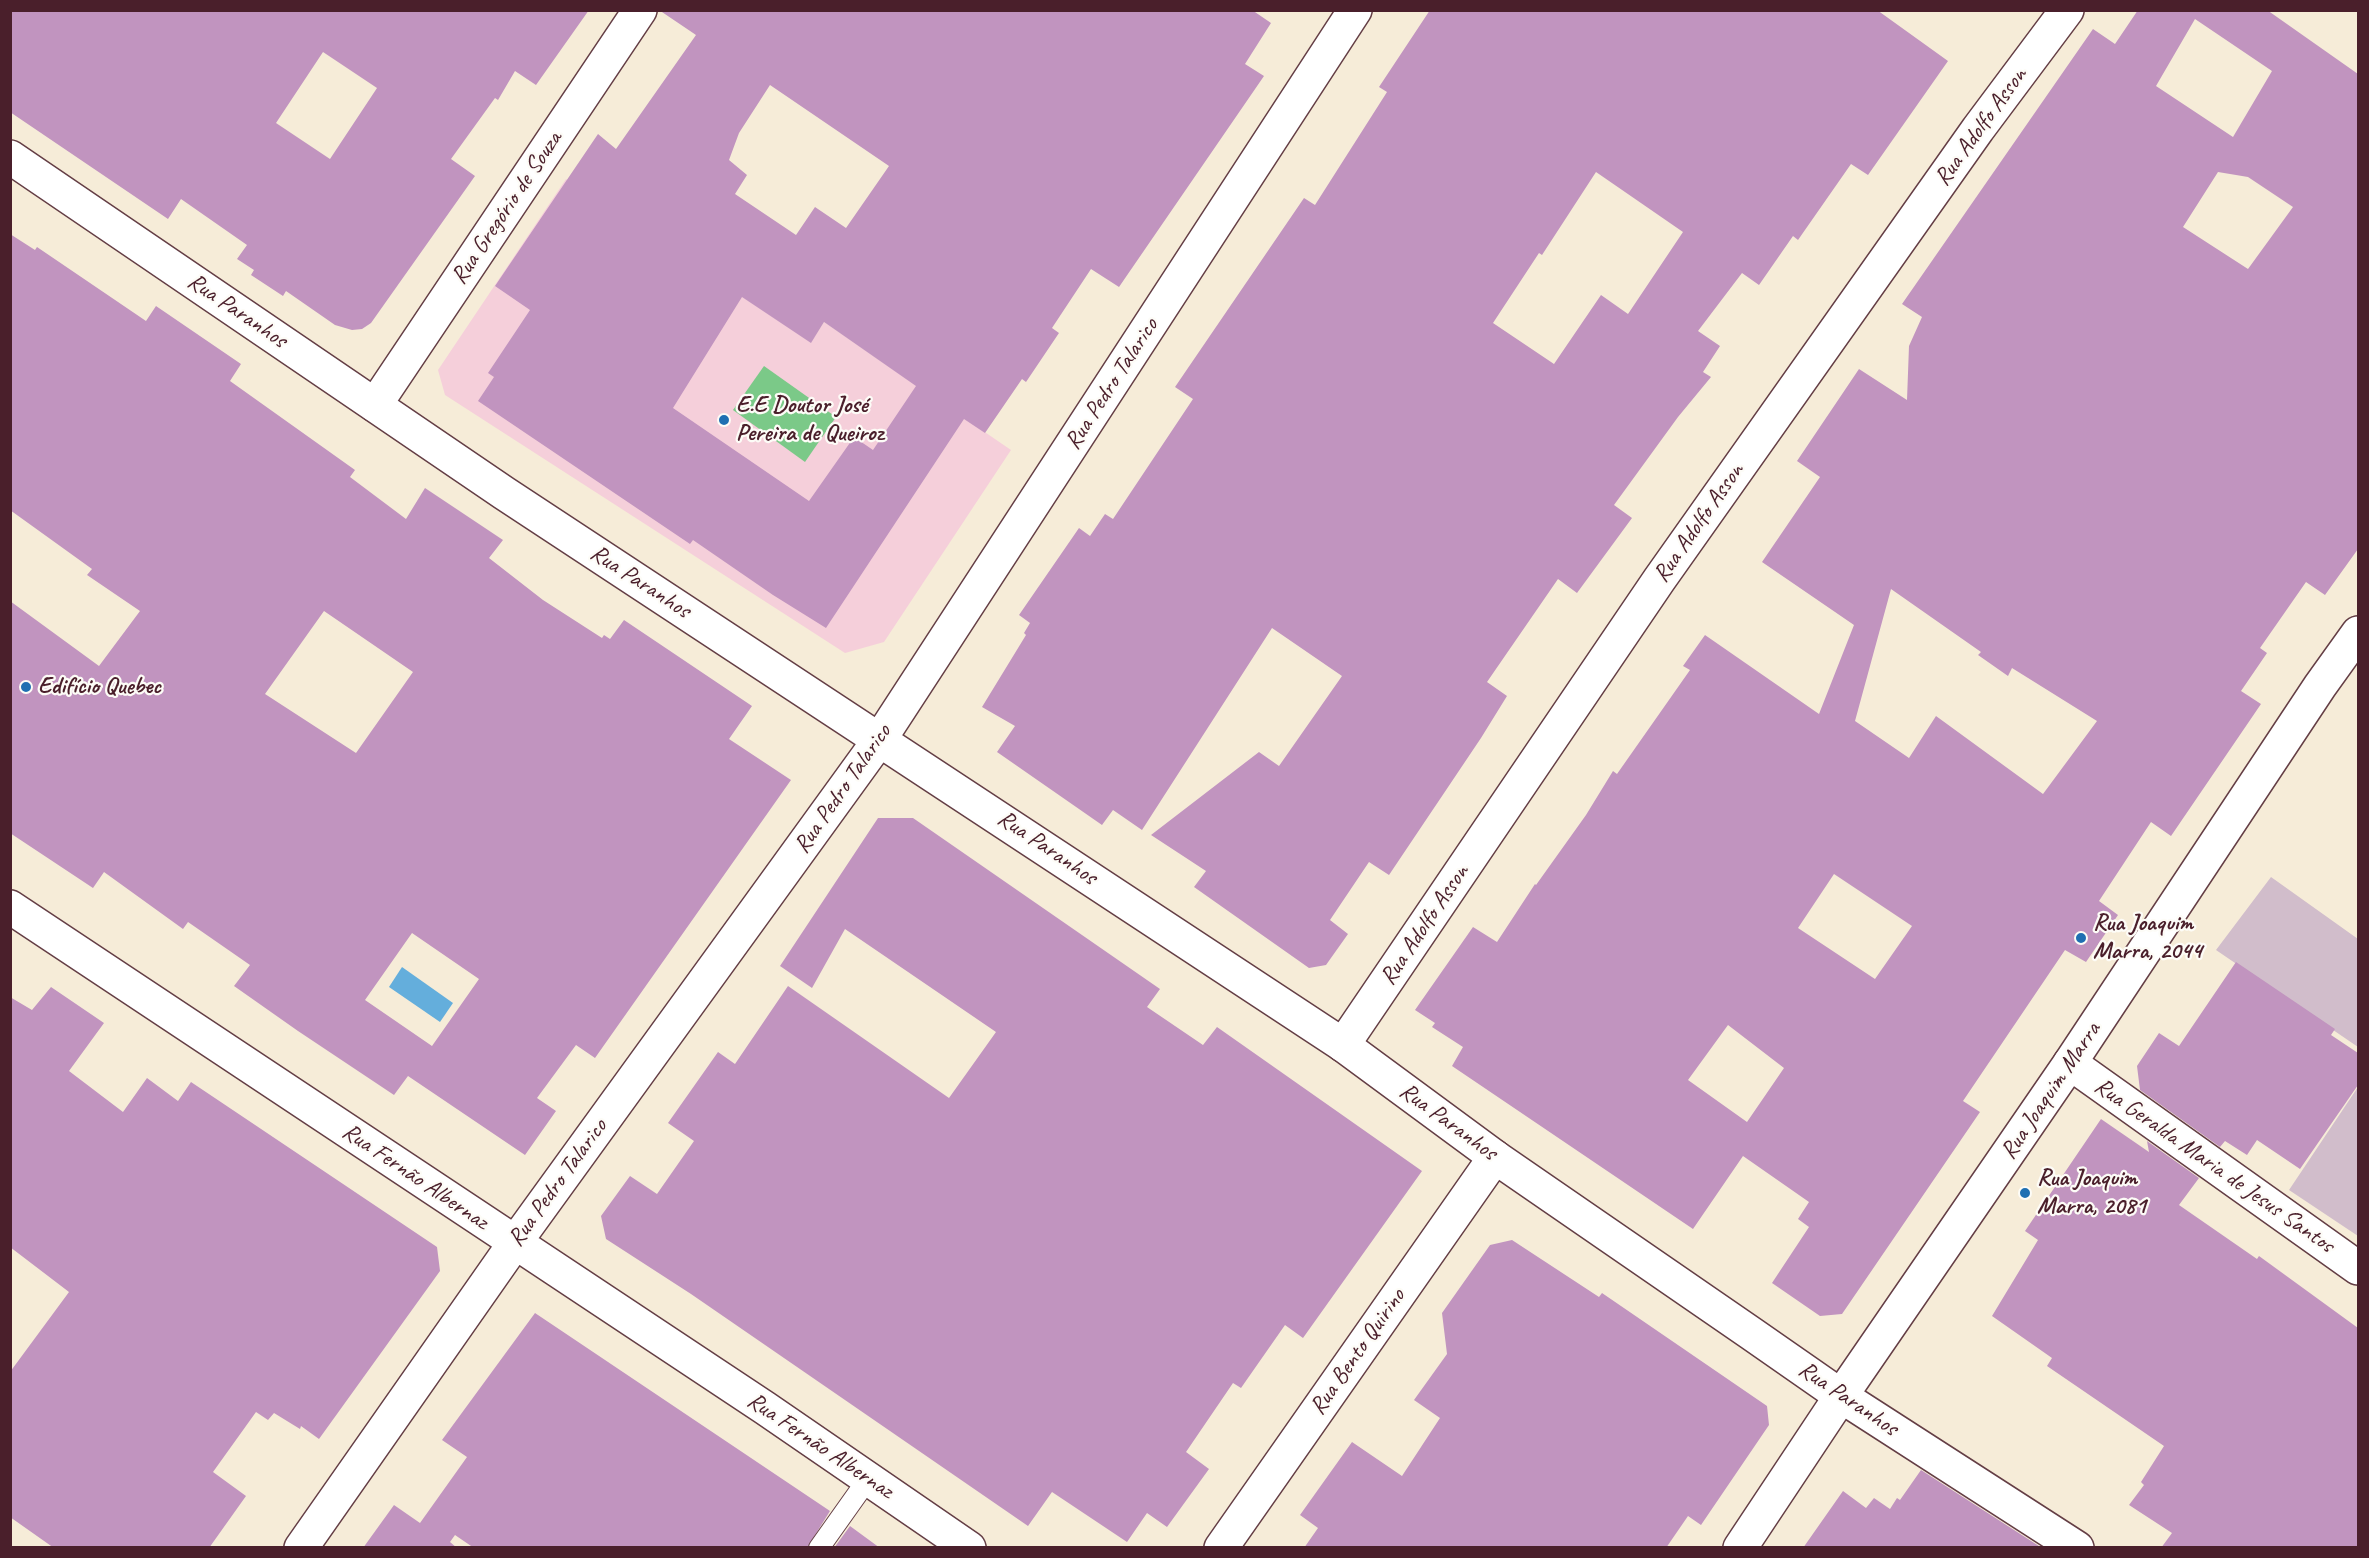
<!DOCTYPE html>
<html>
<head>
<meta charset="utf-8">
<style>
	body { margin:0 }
	#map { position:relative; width:2369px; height:1558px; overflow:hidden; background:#f6ecd8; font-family:Caveat,sans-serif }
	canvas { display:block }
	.frame { position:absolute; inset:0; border:12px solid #4a1f2b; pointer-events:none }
</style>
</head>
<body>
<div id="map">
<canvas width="2369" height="1558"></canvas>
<div class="frame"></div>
</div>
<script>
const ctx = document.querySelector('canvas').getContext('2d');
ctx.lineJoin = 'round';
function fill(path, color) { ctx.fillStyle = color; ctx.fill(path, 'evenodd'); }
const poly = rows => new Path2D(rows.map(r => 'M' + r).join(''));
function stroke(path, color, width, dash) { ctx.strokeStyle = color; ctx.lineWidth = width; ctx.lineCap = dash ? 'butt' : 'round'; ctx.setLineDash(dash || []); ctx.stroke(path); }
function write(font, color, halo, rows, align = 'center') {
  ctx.font = font + ' Caveat,sans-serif'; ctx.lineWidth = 4.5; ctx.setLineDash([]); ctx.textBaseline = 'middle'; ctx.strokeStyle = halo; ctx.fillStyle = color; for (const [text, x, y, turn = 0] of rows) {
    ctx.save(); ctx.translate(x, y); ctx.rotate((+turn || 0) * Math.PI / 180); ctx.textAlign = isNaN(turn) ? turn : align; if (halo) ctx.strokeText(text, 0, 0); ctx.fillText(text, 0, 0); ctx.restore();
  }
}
fill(poly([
	[566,179,811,342,824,322,1011,450,884,642,845,653,445,395,438,370]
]), '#f5cfda');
fill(poly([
	[2271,877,2358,939,2358,1047,2216,950],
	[2358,1087,2358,1236,2289,1190]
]), '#d1bdcb');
fill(poly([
	[764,366,836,417,805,462,733,410]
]), '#7bc988');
fill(poly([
	[402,967,453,1003,440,1022,389,987]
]), '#64aedc');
fill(poly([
	[10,10,589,10,536,85,515,71,498,100,495,98,451,159,475,176,371,323,362,329,352,330,335,325,286,291,283,296,251,275,254,270,237,259,247,245,181,199,168,219,10,112],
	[323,52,377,88,330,159,276,123],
	[659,10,1252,10,1271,23,1245,64,1264,76,1119,287,1091,269,1052,328,1059,333,1026,382,1022,379,985,433,964,419,826,628,773,595,693,540,690,544,478,401,494,377,488,373,530,310,495,286,598,134,616,149,696,35],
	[770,85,889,166,846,228,815,207,796,235,735,194,747,175,729,160,739,133],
	[742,297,811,343,824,322,916,386,873,450,854,437,809,501,673,408],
	[1430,10,1877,10,1948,61,1868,175,1851,164,1798,240,1793,236,1759,285,1742,273,1698,331,1720,346,1703,372,1711,377,1678,417,1614,505,1632,518,1577,593,1558,579,1487,682,1507,696,1481,738,1389,875,1369,862,1330,920,1348,934,1326,965,1309,968,1194,887,1206,871,1151,835,1259,752,1279,766,1342,676,1272,628,1142,830,1113,810,1102,825,997,752,1015,726,982,707,1026,635,1024,633,1030,623,1019,615,1079,528,1090,536,1105,514,1113,519,1193,399,1175,387,1304,198,1315,205,1387,92,1379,87],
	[1596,172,1683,232,1628,314,1601,295,1554,364,1493,323,1539,253,1542,255],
	[2138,10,2267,10,2358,74,2358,549,2325,595,2306,582,2260,648,2267,653,2241,691,2261,704,2171,836,2151,822,2099,901,2118,915,2086,962,2065,950,1963,1101,1980,1112,1842,1314,1820,1316,1772,1283,1809,1227,1798,1219,1809,1202,1743,1156,1693,1229,1452,1066,1463,1047,1432,1027,1435,1023,1415,1010,1473,927,1497,942,1535,884,1536,885,1586,815,1613,771,1617,774,1690,670,1683,666,1705,635,1819,714,1854,625,1762,562,1820,477,1797,461,1859,369,1907,400,1909,346,1922,317,1902,304,2093,29,2115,44],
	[2195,19,2272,71,2233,137,2156,86],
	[2218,172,2248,177,2293,207,2248,269,2183,227],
	[1891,589,1981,652,1978,655,2008,676,2012,668,2097,721,2043,794,1936,716,1909,758,1855,721],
	[1834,874,1912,926,1875,979,1798,928],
	[1728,1025,1784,1068,1747,1122,1688,1080],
	[10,234,35,250,37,247,146,321,156,306,241,364,230,381,355,470,350,477,406,519,425,488,503,540,489,558,543,600,602,638,604,635,610,639,624,620,752,706,729,739,791,780,595,1058,576,1045,537,1098,556,1111,525,1155,408,1076,394,1095,298,1031,234,986,250,965,188,922,183,929,104,872,93,888,10,833,10,601,99,666,140,611,87,575,92,569,10,510],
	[324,611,413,672,356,753,265,694],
	[412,933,479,979,432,1046,365,1000],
	[878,818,913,818,1160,989,1147,1007,1203,1045,1217,1027,1422,1171,1303,1338,1285,1325,1241,1388,1233,1383,1186,1452,1209,1469,1167,1527,1147,1513,1127,1542,1052,1492,1028,1526,691,1294,606,1239,601,1216,630,1176,657,1194,694,1141,668,1123,718,1052,735,1064,788,986,949,1098,996,1032,845,929,812,988,780,966],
	[2236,962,2335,1029,2331,1035,2358,1053,2358,1085,2300,1169,2257,1140,2247,1155,2225,1141,2220,1147,2140,1090,2137,1066,2159,1033,2179,1046],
	[51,987,104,1023,69,1071,123,1112,147,1078,178,1101,191,1082,437,1247,440,1271,319,1439,301,1426,300,1429,274,1413,268,1420,256,1412,213,1472,246,1496,209,1548,54,1548,10,1517,10,1372,69,1292,10,1247,10,997,32,1010],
	[2101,1119,2149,1152,2147,1141,2199,1178,2179,1205,2257,1259,2259,1256,2358,1328,2358,1548,2161,1548,2172,1533,2129,1505,2144,1485,2141,1482,2164,1446,2047,1366,2052,1358,1992,1316,2038,1240,2025,1231],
	[1512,1240,1599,1297,1602,1293,1767,1406,1769,1425,1701,1525,1688,1516,1666,1548,1304,1548,1318,1528,1300,1515,1352,1442,1402,1476,1440,1418,1414,1400,1447,1354,1442,1313,1490,1245],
	[535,1313,830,1511,807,1548,474,1548,455,1535,450,1542,457,1548,363,1548,394,1505,420,1523,467,1457,442,1440],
	[1921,1470,2042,1548,1803,1548,1843,1491,1866,1508,1874,1498,1890,1509,1897,1498,1900,1500],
	[850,1526,880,1548,834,1548]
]), '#c194bf');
const service = poly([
	[819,1548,868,1479]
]);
const minor = poly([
	[375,405,640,10],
	[10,907,765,1408,969,1548],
	[1343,1045,1659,580,1978,129,2067,10],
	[2070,1063,2358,1268],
	[301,1548,514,1244,880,739,1355,10],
	[1221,1548,1495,1157],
	[1740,1548,1841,1396]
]);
const tertiary = poly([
	[10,157,504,493,1343,1045,1495,1157,1752,1334,1841,1396,2077,1548],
	[1841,1396,2070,1063,2320,686,2358,633]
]);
stroke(service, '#643e45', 22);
stroke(minor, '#643e45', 36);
stroke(tertiary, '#643e45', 36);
stroke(service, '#fff', 20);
stroke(minor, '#fff', 33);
stroke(tertiary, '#fff', 33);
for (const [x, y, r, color] of [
	[724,420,6,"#1f6fb2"],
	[26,687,6,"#1f6fb2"],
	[2081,938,6,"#1f6fb2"],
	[2025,1193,6,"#1f6fb2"]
]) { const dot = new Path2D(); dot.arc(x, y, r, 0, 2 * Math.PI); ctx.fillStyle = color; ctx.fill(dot); stroke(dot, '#fdfcf7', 2); }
write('24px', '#4a1f2b', '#fdfcf7', [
	["Rua Adolfo Asson",1981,127,-54],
	["Rua Gregório de Souza",507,208,-56],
	["Rua Paranhos",237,311,34],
	["Rua Pedro Talarico",1112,384,-57],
	["Rua Adolfo Asson",1699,523,-55],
	["Rua Paranhos",640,582,33],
	["Rua Pedro Talarico",843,789,-55],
	["Rua Paranhos",1047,848,34],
	["Rua Adolfo Asson",1425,925,-56],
	["Rua Joaquim Marra",2051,1091,-56],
	["Rua Paranhos",1448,1122,36],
	["Rua Geralda Maria de Jesus Santos",2214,1166,35],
	["Rua Fernão Albernaz",415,1177,34],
	["Rua Pedro Talarico",558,1183,-54],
	["Rua Bento Quirino",1358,1352,-55],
	["Rua Paranhos",1848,1399,34],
	["Rua Fernão Albernaz",820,1446,34]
]);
write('bold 24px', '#4a1f2b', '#fdfcf7', [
	["E.E Doutor José",736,406],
	["Pereira de Queiroz",736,434],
	["Edifício Quebec",38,687],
	["Rua Joaquim",2093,924],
	["Marra, 2044",2093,952],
	["Rua Joaquim",2037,1179],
	["Marra, 2081",2037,1207]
], 'left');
</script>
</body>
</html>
